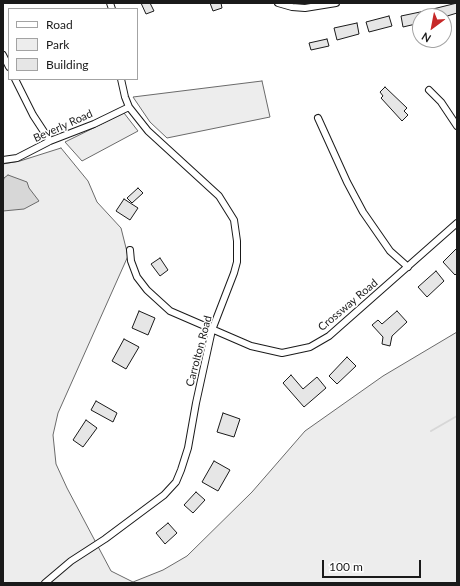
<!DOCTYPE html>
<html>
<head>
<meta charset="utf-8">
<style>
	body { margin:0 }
	#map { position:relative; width:460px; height:586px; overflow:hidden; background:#fff; font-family:Lato,sans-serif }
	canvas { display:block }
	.frame { position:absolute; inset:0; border:4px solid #1a1a1a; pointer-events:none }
	.legend { position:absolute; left:8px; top:8px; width:130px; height:72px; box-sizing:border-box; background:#fff; border:1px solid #a3a3a3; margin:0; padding:5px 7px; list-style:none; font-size:12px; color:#1a1a1a }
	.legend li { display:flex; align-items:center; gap:8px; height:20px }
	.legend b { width:20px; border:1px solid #a3a3a3 }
	.north { position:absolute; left:412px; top:8px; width:40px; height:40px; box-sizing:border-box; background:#fff; border:1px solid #a3a3a3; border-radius:50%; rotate:212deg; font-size:11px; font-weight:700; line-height:16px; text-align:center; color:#1a1a1a }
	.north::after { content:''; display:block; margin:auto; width:14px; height:18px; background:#c62828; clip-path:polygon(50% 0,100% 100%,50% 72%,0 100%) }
	.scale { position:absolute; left:322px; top:560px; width:99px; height:18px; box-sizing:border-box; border:2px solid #1a1a1a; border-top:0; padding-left:5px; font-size:12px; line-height:14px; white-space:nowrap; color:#1a1a1a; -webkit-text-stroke:3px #fff; paint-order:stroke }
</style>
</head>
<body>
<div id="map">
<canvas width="460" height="586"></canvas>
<div class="frame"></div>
<ul class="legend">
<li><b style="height:5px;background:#fff"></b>Road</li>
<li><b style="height:11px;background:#ededed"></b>Park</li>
<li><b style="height:11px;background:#e6e6e6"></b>Building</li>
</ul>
<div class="north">N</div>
<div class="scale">100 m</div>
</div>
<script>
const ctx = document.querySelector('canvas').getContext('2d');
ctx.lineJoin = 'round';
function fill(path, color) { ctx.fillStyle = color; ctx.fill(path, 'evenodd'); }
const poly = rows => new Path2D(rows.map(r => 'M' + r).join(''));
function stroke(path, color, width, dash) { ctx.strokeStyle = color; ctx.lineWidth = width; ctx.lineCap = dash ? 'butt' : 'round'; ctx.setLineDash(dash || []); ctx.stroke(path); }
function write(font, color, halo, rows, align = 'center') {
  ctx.font = font + ' Lato,sans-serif'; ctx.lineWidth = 3; ctx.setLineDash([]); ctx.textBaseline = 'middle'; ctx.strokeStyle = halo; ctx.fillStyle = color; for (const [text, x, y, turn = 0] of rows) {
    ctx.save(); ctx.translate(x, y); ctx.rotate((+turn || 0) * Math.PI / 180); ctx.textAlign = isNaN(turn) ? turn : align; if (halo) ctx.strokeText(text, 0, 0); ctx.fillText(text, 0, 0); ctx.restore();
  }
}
const green = poly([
	[262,81,270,117,167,138,150,122,133,97,262,81],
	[124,113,138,131,82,161,65,142,124,113],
	[61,148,88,181,97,202,121,228,128,256,58,413,53,435,56,464,67,488,111,571,133,582,163,570,187,556,252,492,305,431,383,376,457,332,457,583,3,583,3,164,20,161,61,148]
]);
fill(green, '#ededed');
stroke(green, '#6a6a6a', 1);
const water = poly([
	[8,175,27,182,29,188,39,201,24,209,3,211,3,182,4,178,8,175]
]);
fill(water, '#d7d7d7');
stroke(water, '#6a6a6a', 1);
stroke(poly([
	[431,431,457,416]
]), '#d7d7d7', 2);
const building = poly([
	[141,3,150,3,154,11,146,14,141,3],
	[210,3,221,3,222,8,213,11,210,3],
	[457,3,457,13,444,17,435,16,433,9,457,3],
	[425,11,426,16,420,16,420,23,403,27,401,16,425,11],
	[389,16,392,26,369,32,366,22,389,16],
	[357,23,359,34,337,40,334,28,357,23],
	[327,39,329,46,311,50,309,43,327,39],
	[385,87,407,108,404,111,408,115,402,121,381,98,383,96,380,92,385,87],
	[138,188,143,193,132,203,127,198,138,188],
	[124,199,138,208,130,220,116,211,124,199],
	[457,248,457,273,455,275,443,262,457,248],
	[160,258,168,270,160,276,151,264,160,258],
	[436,271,444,281,427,297,418,287,436,271],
	[139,311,155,318,148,335,132,328,139,311],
	[397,311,407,322,392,336,390,346,382,344,383,337,372,325,378,320,382,324,397,311],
	[124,339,139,347,126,369,112,361,124,339],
	[347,357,356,366,337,384,329,376,347,357],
	[291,375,303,389,317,377,326,388,304,407,283,383,291,375],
	[96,401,117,413,113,422,91,410,96,401],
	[223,413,240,419,234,437,217,432,223,413],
	[86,420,97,428,83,447,73,440,86,420],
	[214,461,230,470,218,491,202,482,214,461],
	[196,492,205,500,193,513,184,505,196,492],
	[168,523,177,533,165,544,156,533,168,523]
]);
fill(building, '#e6e6e6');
stroke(building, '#1a1a1a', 1);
const minor = poly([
	[110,3,112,9],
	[278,3,292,7,305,8,336,3],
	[3,55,9,67],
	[15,79,33,115,50,141],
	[429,90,441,102,457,126],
	[318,118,347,182,363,212,390,251,408,267],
	[3,160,17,158,50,141,94,124,129,107],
	[130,250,131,261,137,277,147,290,170,311,251,346,282,353,310,347,329,336,457,223],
	[45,583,71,561,105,539,164,495,176,482,181,470,188,448,196,403,212,330,234,273,237,262,237,241,234,220,219,196,148,131,129,107,125,97,121,79]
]);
stroke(minor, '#1a1a1a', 8);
stroke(minor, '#fff', 6);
write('11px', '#1a1a1a', '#fff', [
	["Beverly Road",63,126,-24],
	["Crossway Road",348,305,-40],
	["Carrolton Road",199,351,-75]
]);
</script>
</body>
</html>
